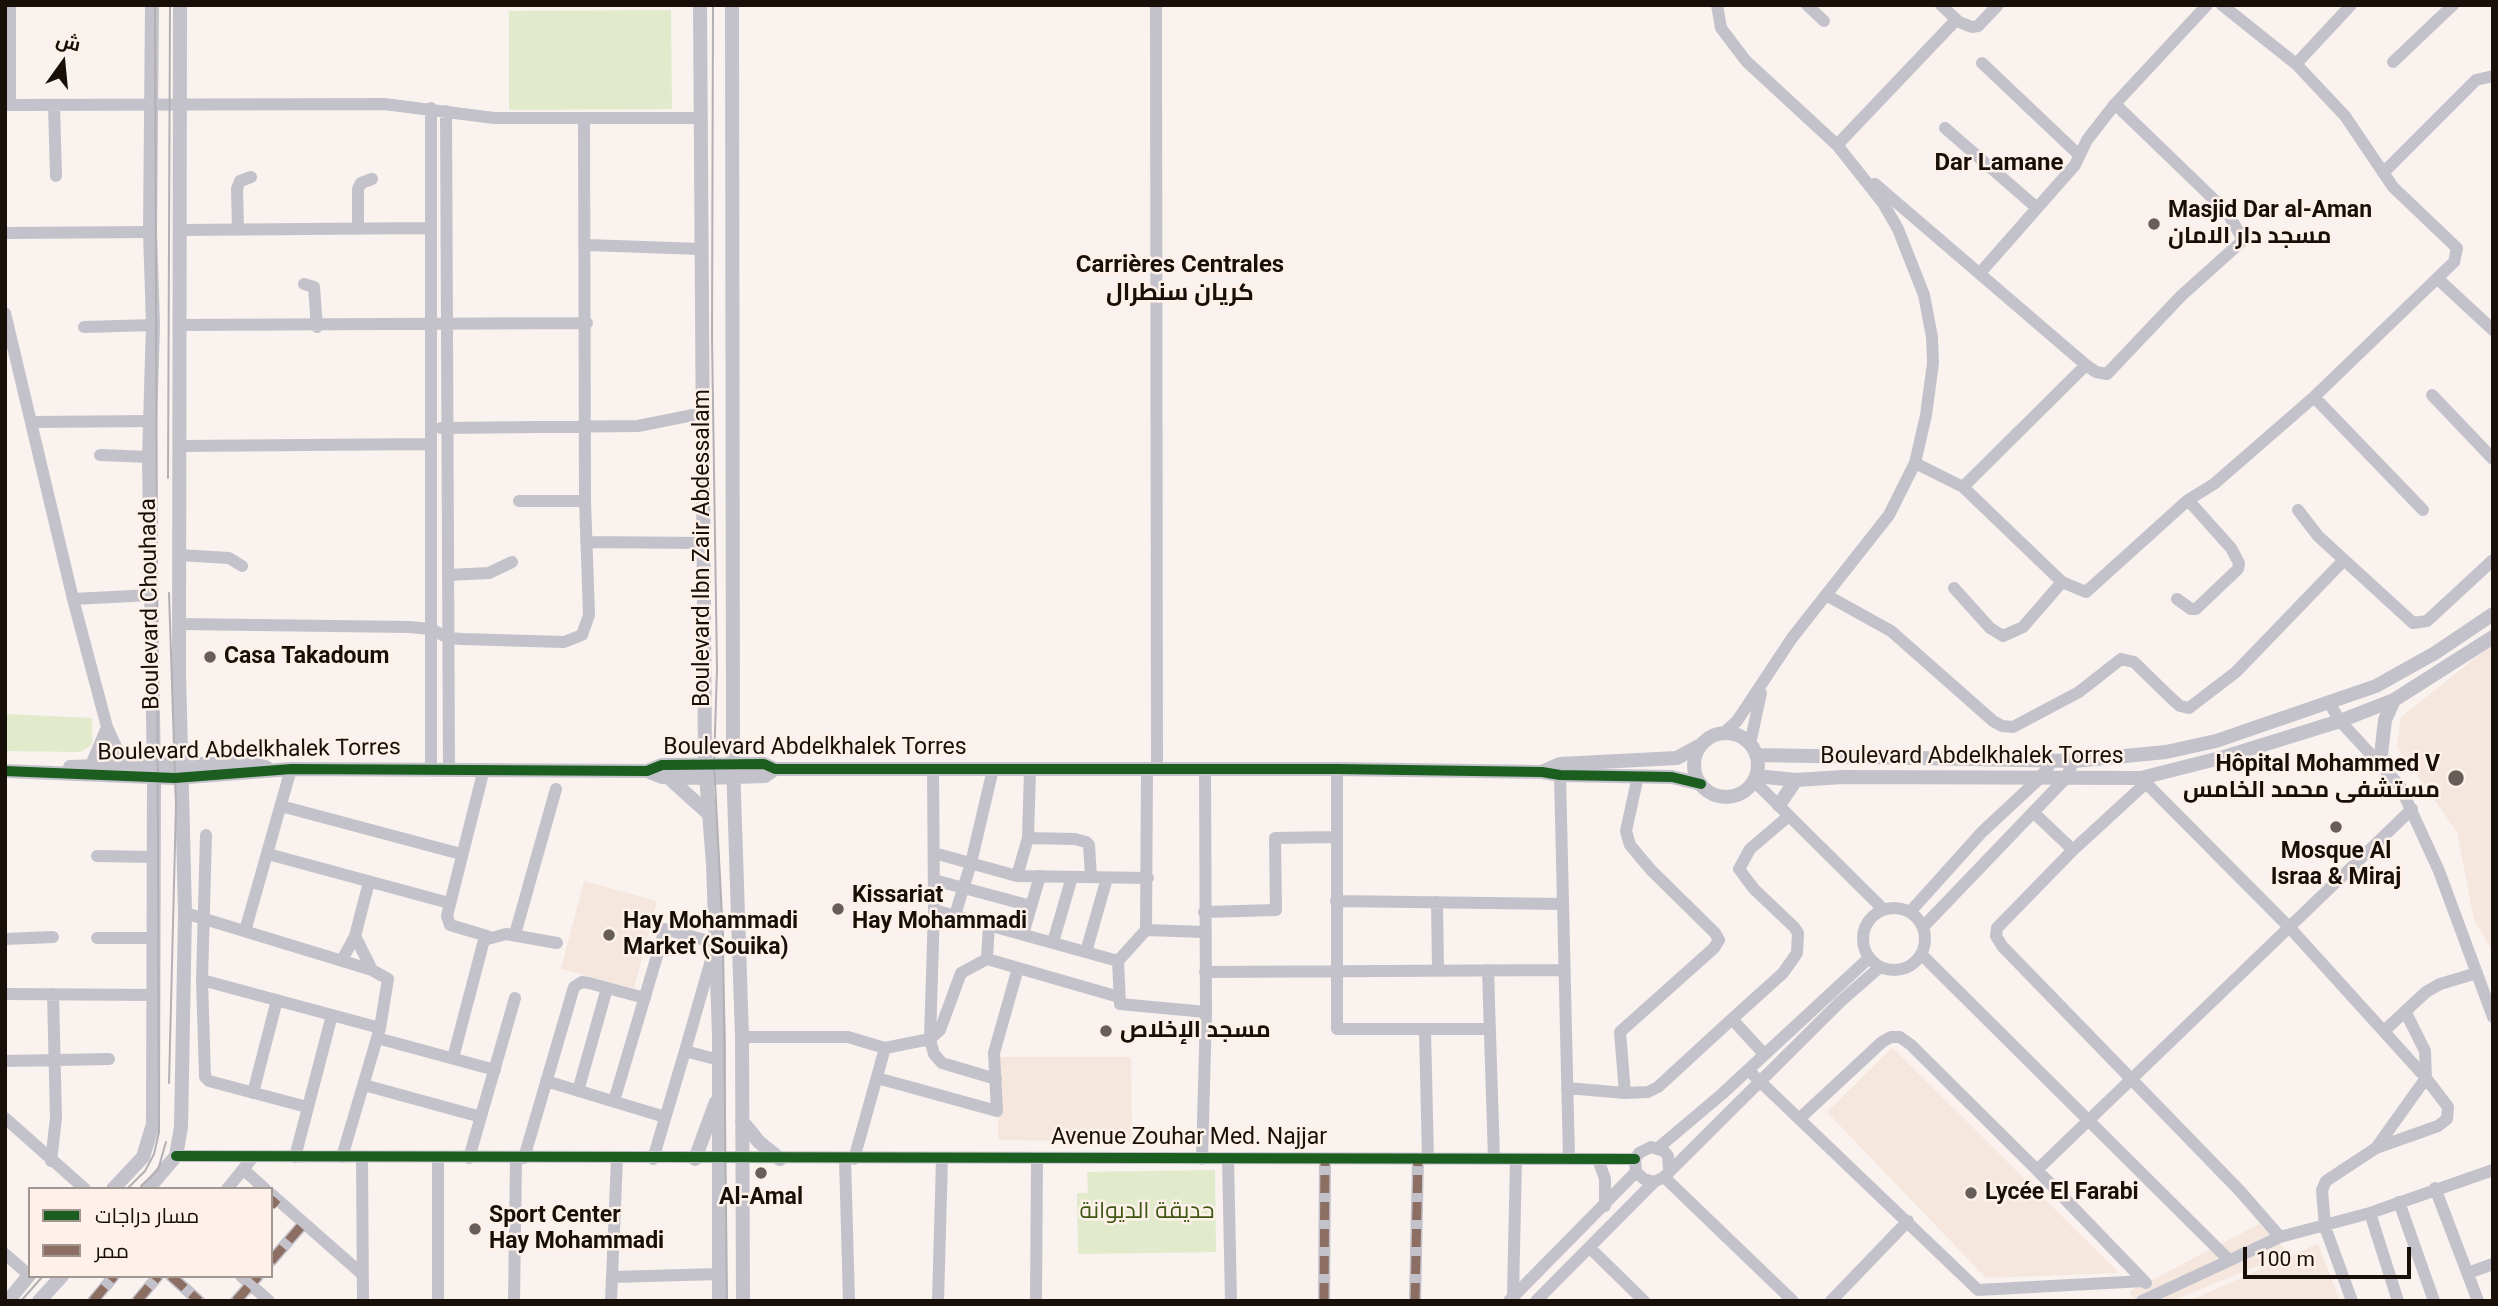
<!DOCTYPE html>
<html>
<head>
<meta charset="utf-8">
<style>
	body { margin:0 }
	#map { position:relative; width:2498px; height:1306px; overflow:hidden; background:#f9f2ee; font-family:Roboto,Cairo,sans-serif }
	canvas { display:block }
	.frame { position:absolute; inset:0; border:7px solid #180f09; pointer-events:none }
	.legend { position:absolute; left:28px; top:1187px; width:245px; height:91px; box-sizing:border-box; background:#fdf1ea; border:2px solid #a19790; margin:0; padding:9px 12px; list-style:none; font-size:21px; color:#180f09 }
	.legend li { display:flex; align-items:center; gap:14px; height:35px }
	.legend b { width:35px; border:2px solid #a19790 }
	.north { position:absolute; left:28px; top:28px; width:70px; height:70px; -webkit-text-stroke:5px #fdf1ea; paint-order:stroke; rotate:15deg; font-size:19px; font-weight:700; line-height:28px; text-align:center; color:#180f09 }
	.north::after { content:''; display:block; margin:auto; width:24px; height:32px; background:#180f09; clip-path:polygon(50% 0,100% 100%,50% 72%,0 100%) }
	.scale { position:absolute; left:2243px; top:1247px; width:168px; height:32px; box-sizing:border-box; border:4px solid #180f09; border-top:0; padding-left:9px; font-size:21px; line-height:24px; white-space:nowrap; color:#180f09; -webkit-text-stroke:5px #fdf1ea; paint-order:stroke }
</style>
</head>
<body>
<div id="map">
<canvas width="2498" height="1306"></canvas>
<div class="frame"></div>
<ul class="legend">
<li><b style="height:9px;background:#1b5e20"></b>مسار دراجات</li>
<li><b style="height:9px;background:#8d6e63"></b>ممر</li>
</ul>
<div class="north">ش</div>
<div class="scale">100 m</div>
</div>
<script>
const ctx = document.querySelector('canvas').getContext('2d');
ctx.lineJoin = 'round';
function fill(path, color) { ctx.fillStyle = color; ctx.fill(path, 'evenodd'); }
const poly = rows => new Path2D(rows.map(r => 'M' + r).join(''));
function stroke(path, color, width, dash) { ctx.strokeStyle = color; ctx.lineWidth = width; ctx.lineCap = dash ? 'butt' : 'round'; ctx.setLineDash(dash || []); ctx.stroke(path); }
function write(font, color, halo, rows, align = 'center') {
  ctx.font = font + ' Roboto,Cairo,sans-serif'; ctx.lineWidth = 5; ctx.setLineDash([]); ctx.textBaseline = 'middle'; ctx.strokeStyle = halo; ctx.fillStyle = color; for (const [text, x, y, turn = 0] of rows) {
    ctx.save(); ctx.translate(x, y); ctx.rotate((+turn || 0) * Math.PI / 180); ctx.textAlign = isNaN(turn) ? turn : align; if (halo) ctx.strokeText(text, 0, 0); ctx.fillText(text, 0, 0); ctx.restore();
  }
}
fill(poly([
	[2493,644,2493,952,2474,920,2457,832,2397,747,2401,717],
	[584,881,657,901,634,988,561,969],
	[1892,1048,1893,1048,2119,1273,1986,1278,1827,1112],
	[998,1057,1131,1057,1132,1142,998,1140],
	[2259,1224,2289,1253,2172,1301,2136,1301,2129,1292],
	[2318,1244,2340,1301,2189,1301,2317,1244]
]), '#f5e7de');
fill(poly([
	[671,10,672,109,509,110,509,11],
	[5,714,92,718,92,745,80,752,5,751],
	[1215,1170,1216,1252,1078,1254,1077,1193,1088,1193,1087,1172]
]), '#e1ebcc');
stroke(poly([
	[1156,5,1157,770],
	[1717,5,1721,28,1746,61,1837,145,1883,203,1898,229,1924,295,1932,337,1933,363,1926,415,1915,463,1889,515,1792,638,1737,721,1724,733],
	[1807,5,1824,21],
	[1941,5,1959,22,1972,27,1978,26,1998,5],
	[2393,62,2453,5],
	[1982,63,2079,155],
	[2296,64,2351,5],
	[5,105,384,104,494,118,701,118],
	[10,105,10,5],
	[54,105,56,176],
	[431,108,431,769],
	[446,111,449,769],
	[1945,128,2037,208],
	[1837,145,1956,20],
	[2383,173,2476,80,2493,76],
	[1875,184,2086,365,2096,372,2107,374,2181,296,2240,243,2242,238,2227,212,2115,104],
	[358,228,358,189,361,183,372,179],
	[238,229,237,189,240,181,251,177],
	[180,230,430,228],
	[5,233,150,232],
	[587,245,701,249],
	[1980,273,2075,165,2087,140,2115,104,2207,5],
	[2438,279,2493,330],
	[304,284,314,287,317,327],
	[5,313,73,599,107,727,124,764],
	[179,325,587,323],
	[84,327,153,325],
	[2432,395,2493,459],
	[2314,397,2423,510],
	[31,422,151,421],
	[441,428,638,426,703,413],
	[180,446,430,444],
	[100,455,149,457],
	[1915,463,1963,487,2062,582,2086,592,2188,500,2214,484,2314,397,2454,262,2457,248,2393,187,2345,116,2296,64,2222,5],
	[1963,487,2086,365],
	[519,501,585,501],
	[2298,510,2318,536,2413,623,2427,621,2493,560],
	[586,542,703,543],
	[179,555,229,558,242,566],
	[448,575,489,573,512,562],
	[1954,588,1990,628,2003,636,2023,627,2062,582],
	[1826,595,1891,631,1993,721,2002,726,2013,727,2079,692,2121,659,2134,662,2171,698,2180,706,2189,708,2236,672,2344,560],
	[73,599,152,595],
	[2177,599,2191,609,2196,609,2238,569,2239,563,2231,548,2188,500],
	[179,624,409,627,431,629,448,638,462,639,564,642,582,635,589,615,585,501,584,118],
	[2330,704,2340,721,2400,786,2439,871,2493,1017],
	[1750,744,1761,693],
	[91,765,107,727],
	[484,769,447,916,450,925,487,936],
	[1337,769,1337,1029,1490,1029],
	[1147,770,1146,930,1204,932],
	[1560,775,1569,1159],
	[2141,778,2290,928,2426,1078,2448,1107,2447,1119,2438,1126,2376,1148],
	[1754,781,1883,909],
	[281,806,461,854],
	[2033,812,2073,850,1997,928,1996,936,2002,946,2240,1191,2280,1237],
	[206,835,202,980,205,1077,209,1081,307,1107],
	[1028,838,1075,839,1086,842,1089,845,1091,877],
	[2073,850,2146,783],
	[934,853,1017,876,1148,878],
	[268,854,449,903],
	[97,856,154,857],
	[1017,876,1028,838,1030,770],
	[934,880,1031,906],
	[369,882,355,936,372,970],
	[1336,901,1563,904],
	[1437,902,1438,970],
	'1863 939a31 31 0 1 1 62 0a31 31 0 1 1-62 0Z',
	[934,910,1118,961,1146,930],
	[1204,912,1276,910,1275,838,1336,837],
	[1910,912,1982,832,2040,778,2053,760],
	[185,913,372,970,388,979,380,1028,342,1157],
	[955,915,971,863,993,769],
	[1923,927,2065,779,2074,761],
	[245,931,291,769],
	[515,934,556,789],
	[1023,934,1040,876],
	[97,938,153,938],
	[5,939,53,937],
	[1053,942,1072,877],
	[1086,952,1107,878],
	[1921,954,2229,1260],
	[987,959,989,925],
	[342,960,355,936],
	[1118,961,1120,1004,1206,1012],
	[1488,970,1494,1159],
	[1205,972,1564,970],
	[202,980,380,1028],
	[5,994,154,995],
	[1732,1019,1783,973,1797,953,1798,933,1794,927,1754,889,1739,869,1750,849,1784,820],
	[1425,1030,1428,1159],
	[2384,1031,2426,992,2440,984,2477,973],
	[742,1037,848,1037,885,1048,930,1039,934,910,933,769],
	[377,1038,495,1070],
	[453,1058,484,940,506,934,557,943],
	[5,1061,109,1059],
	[1748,1070,1978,1290,2144,1281],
	[877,1078,997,1111,994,1053,1018,968],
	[996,1079,942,1063,934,1054,930,1039,940,1030,961,973,987,959,1119,997],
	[546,1081,665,1117],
	[364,1085,481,1117],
	[1567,1088,1625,1093,1648,1092,1658,1087,1732,1019,1764,1054],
	[578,1091,607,988],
	[253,1093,277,1000],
	[1625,1093,1620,1032,1714,948,1719,940,1715,933,1651,870,1630,845,1626,831,1638,776],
	[614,1101,665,929,716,943,685,1051],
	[5,1118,85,1189],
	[1799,1119,1882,1042,1891,1037,1900,1037,1911,1045,2037,1170,2412,809],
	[1658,1148,1722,1094,1869,958],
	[176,1156,1635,1159],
	[295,1157,332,1015],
	[362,1157,363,1301],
	[438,1158,438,1301],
	[469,1158,515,998],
	[524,1158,574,987,582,982,589,983,645,998],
	[653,1159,685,1051,719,1060],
	[845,1159,849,1301],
	[854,1159,885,1048],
	[1202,1159,1206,1012,1205,770],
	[1228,1159,1231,1301],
	[1598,1159,1605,1179,1605,1206],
	[51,1161,56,1118,53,994],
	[243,1169,265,1189],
	[2037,1170,2146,1283],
	[1664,1177,1793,1301],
	[1654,1182,1644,1179,1636,1172,1635,1159,1639,1153,1651,1147,1664,1151,1668,1156,1669,1169],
	[2435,1188,2478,1301],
	[227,1189,253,1157],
	[271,1194,362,1274],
	[2399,1202,2434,1301],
	[2370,1213,2398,1301],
	[1590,1248,1644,1301],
	[5,1254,29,1275],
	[271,1261,304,1223],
	[2468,1273,2493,1264],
	[171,1276,199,1301],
	[241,1276,269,1301],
	[612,1277,719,1274],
	[1513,1296,1516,1159],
	[93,1301,114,1276],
	[137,1301,158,1276],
	[236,1301,258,1276],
	[514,1301,516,1158],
	[611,1301,617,1159],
	[938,1301,942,1159],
	[1036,1301,1037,1159],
	[1324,1301,1325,1159],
	[1415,1301,1418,1159],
	[1509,1301,1636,1172],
	[1536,1301,1654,1182,1664,1177,1841,1001,1880,967],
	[1831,1301,1908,1221],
	[2142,1301,2280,1237,2370,1213,2493,1170],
	[2352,1301,2325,1227,2322,1190,2326,1181,2376,1148,2426,1078,2425,1051,2405,1011]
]), '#c3c2cb', 12);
stroke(poly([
	[700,5,705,764,713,863,719,1036,719,1301],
	[732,5,733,764,742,1037,743,1301],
	'1694 765a32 32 0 1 1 64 0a32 32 0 1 1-64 0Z',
	[1757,755,2074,761,2166,752,2216,741,2376,686,2435,653,2493,614],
	[2380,763,2385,720,2394,700],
	[70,767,153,764,251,764,266,767],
	[5,771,175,778,291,769,647,771,662,765,764,764,775,769,1337,769,1542,772,1560,775,1672,777,1701,784],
	[647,771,662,777,705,778,765,776,775,769],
	[1542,772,1560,764,1677,758,1699,746],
	[1756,776,1796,780,1843,777,2141,778,2224,757,2340,721,2394,700,2493,637],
	[669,778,710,815],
	[1779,805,1796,780],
	[742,1121,759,1142,780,1159],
	[695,1159,716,1102],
	[113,1189,143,1157,153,1124,154,778,149,457,153,325,150,232,152,5],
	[148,1189,176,1156,181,1127,185,913,179,672,180,5],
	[8,1301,30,1274],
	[39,1301,62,1276]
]), '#c3c2cb', 14);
stroke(poly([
	[713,5,712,338,717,669,714,764,723,935,727,1301],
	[168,478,170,5],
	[169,593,176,805,169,1083],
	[141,1186,158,1170,166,1142],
	[127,1189,145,1171,154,1154,159,1132,155,5],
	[21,1301,43,1276]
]), '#b2b0b4', 2);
stroke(poly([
	[271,1206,277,1199],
	[271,1261,304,1223],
	[171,1276,199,1301],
	[93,1301,114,1276],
	[137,1301,158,1276],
	[236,1301,258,1276],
	[1324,1301,1325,1159],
	[1415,1301,1418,1159]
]), '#8d6e63', 9, [18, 9]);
stroke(poly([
	[5,771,175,778,291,769,647,771,662,765,764,764,775,769,1337,769,1542,772,1560,775,1672,777,1701,784],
	[176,1156,1635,1159]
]), '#1b5e20', 10);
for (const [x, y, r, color] of [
	[2154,224,7,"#675e59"],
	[210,657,7,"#675e59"],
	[2456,778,9,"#675e59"],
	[2336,827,7,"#675e59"],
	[838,909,7,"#675e59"],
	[609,935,7,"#675e59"],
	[1106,1031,7,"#675e59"],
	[761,1173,7,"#675e59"],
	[1971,1193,7,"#675e59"],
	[475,1229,7,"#675e59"]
]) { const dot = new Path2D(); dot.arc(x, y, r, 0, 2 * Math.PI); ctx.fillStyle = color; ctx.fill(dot); stroke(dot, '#fdf1ea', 2.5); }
write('bold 23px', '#180f09', '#fdf1ea', [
	["Masjid Dar al-Aman",2168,211],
	["مسجد دار الامان",2168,237],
	["Casa Takadoum",224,657],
	["Hôpital Mohammed V",2440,765,"right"],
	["مستشفى محمد الخامس",2440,791,"right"],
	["Mosque Al",2336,852,"center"],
	["Israa & Miraj",2336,878,"center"],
	["Kissariat",852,896],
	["Hay Mohammadi",852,922],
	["Hay Mohammadi",623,922],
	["Market (Souika)",623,948],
	["مسجد الإخلاص",1120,1031],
	["Lycée El Farabi",1985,1193],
	["Al-Amal",761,1198,"center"],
	["Sport Center",489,1216],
	["Hay Mohammadi",489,1242]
], 'left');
write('23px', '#180f09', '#fdf1ea', [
	["Boulevard Ibn Zair Abdessalam",703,548,-90],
	["Boulevard Chouhada",151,604,-91],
	["Boulevard Abdelkhalek Torres",815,748],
	["Boulevard Abdelkhalek Torres",249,751,-1],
	["Boulevard Abdelkhalek Torres",1972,757],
	["Avenue Zouhar Med. Najjar",1189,1138]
]);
write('23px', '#3e5813', '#fdf1ea', [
	["حديقة الديوانة",1147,1212]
]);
write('bold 24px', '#180f09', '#fdf1ea', [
	["Dar Lamane",1999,164],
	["Carrières Centrales",1180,266],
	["كريان سنطرال",1180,294]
]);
</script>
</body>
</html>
